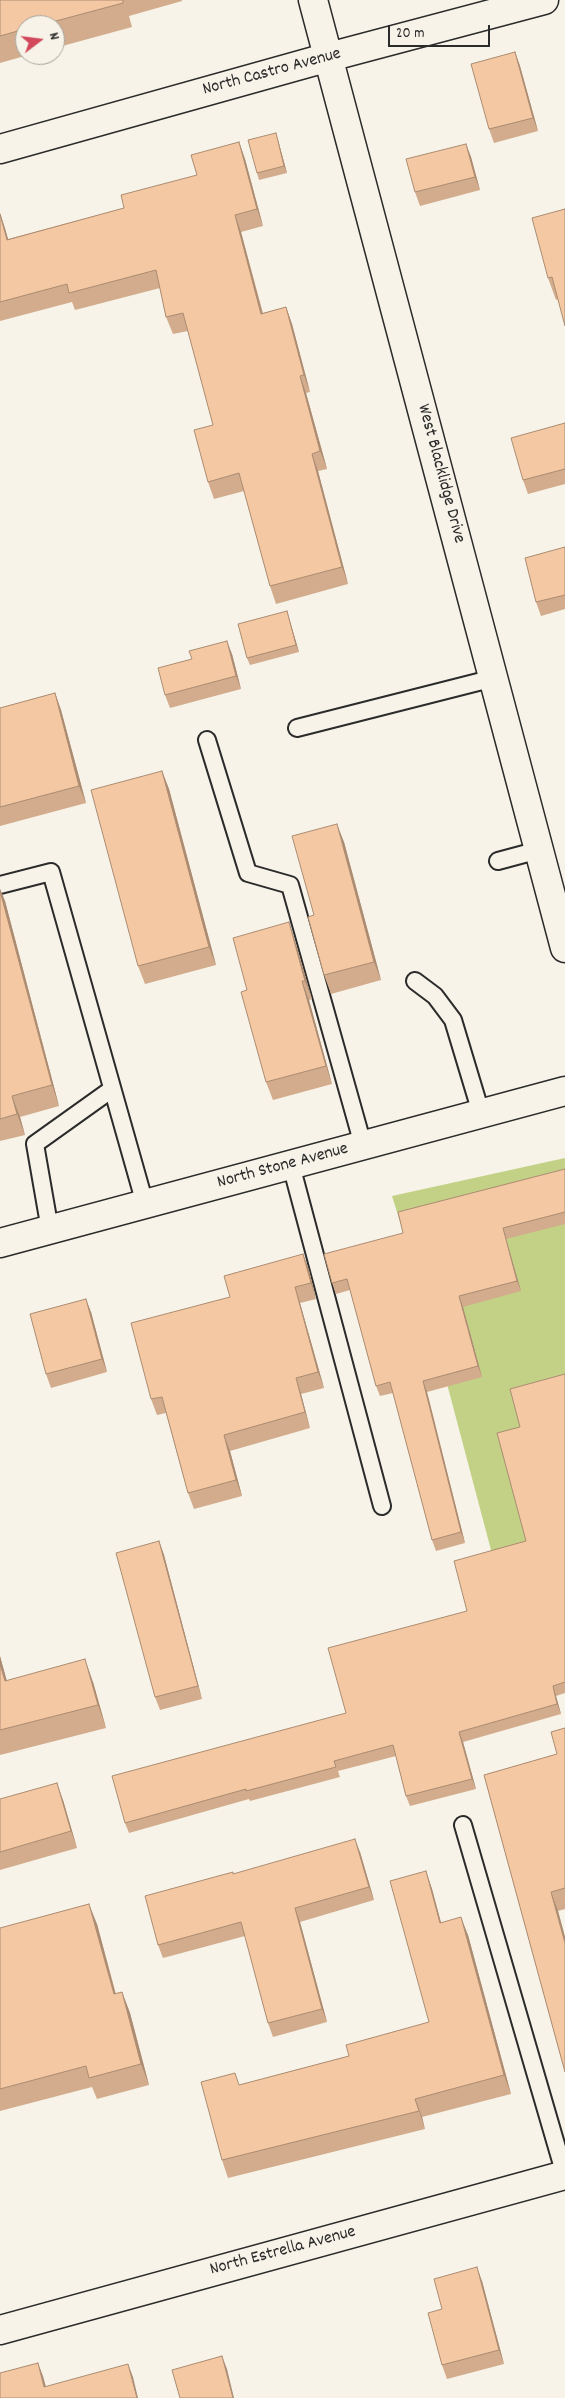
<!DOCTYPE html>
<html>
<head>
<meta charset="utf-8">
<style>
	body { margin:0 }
	#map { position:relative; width:565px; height:2398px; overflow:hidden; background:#f7f3e8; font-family:Dekko,sans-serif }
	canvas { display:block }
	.north { position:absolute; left:15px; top:15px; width:50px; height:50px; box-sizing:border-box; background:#f7f3e8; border:1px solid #a5a39c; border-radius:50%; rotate:75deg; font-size:14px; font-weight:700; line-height:20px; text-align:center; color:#2b2b2b }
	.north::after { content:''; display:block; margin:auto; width:18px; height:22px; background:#d1495b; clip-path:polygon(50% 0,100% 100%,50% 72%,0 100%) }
	.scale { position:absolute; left:388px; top:25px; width:102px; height:22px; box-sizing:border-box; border:2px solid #2b2b2b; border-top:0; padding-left:6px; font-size:15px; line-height:18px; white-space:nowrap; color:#2b2b2b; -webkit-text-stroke:4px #f7f3e8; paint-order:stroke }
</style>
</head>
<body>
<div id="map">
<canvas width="565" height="2398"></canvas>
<div class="north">N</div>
<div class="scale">20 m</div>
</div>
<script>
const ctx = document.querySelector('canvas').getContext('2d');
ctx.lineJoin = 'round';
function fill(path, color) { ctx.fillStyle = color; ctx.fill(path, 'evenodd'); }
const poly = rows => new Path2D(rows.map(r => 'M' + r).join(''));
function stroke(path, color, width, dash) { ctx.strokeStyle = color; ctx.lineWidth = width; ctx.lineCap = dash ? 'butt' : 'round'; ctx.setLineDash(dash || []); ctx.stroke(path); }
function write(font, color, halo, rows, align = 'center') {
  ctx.font = font + ' Dekko,sans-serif'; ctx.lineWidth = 5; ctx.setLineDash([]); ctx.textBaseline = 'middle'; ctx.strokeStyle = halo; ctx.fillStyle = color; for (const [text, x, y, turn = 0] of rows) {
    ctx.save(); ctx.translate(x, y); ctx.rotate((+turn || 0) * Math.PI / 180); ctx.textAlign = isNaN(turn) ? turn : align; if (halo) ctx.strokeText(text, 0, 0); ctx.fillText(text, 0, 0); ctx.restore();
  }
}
fill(poly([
	[565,1158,565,1639,518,1652,428,1312,392,1196]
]), '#c2d185');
const lane = poly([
	[297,728,494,678],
	[207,740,248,873,290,885,363,1145],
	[498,861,539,850],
	[0,885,51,872,145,1204],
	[415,981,435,996,453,1020,481,1113],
	[291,1165,382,1506],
	[50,1230,35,1144,112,1089],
	[463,1825,565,2175]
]);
const street = poly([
	[313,0,565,948],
	[0,149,329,57,544,0],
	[0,2330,565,2175]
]);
const secondary = poly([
	[0,1243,565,1091]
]);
stroke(lane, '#2b2b2b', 20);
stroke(street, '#2b2b2b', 31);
stroke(secondary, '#2b2b2b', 31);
stroke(lane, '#f7f3e8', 16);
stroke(street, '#f7f3e8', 28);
stroke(secondary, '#f7f3e8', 28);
fill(poly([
	[0,0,182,0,182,1,129,16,132,27,55,48,55,25,25,25,25,55,28,55,0,63],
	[515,52,520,66,538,131,494,143,489,129],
	[278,140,287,173,259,180,257,173],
	[239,142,245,159,263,226,241,232,263,313,286,307,292,324,310,392,306,393,327,469,318,471,348,584,276,604,270,586,244,491,214,499,208,482,213,425,188,331,173,334,166,317,160,288,75,310,72,302,0,321,0,213,8,239,124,208,197,175],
	[466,144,471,157,480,190,420,206,415,192],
	[565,209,558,299,556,300,548,278],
	[565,423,565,484,528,494,523,480],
	[565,547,565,609,541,616,536,602],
	[287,611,299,652,250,665,247,658],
	[232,654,241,689,170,708,165,695],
	[55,693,61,710,86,803,0,826,0,708],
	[162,771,169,789,216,965,145,984,138,966],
	[344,842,381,980,331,994,324,975,314,915],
	[0,889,5,901,59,1106,20,1117,25,1135,0,1141],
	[289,922,295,941,312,999,309,1000,332,1084,273,1100,266,1082,247,990],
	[565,1170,565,1224,506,1239,521,1291,463,1307,482,1377,427,1392,465,1543,436,1551,432,1540,393,1393,380,1396,376,1386,350,1290,336,1294,332,1283,403,1233],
	[303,1254,309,1270,316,1299,300,1303,324,1388,301,1394,310,1428,230,1451,242,1496,194,1509,188,1493,166,1413,157,1415,151,1399,230,1297],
	[91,1312,107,1372,51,1388,46,1374],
	[565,1374,565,1693,556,1696,561,1714,463,1742,476,1789,410,1806,406,1796,396,1756,338,1771,340,1777,250,1801,249,1799,129,1833,125,1823,346,1713,467,1611,526,1541,520,1427],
	[159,1541,164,1555,202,1699,160,1710,155,1697],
	[0,1656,6,1680,93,1682,106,1728,0,1755],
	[565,1728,565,1909,558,1911,565,1937,565,2072,484,1775,557,1754],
	[0,1799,63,1800,77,1848,0,1870],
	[360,1852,374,1900,300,1922,327,2022,273,2037,268,2023,245,1936,163,1958,158,1945,233,1874],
	[426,1871,432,1889,441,1923,468,1935,511,2094,422,2117,425,2129,228,2178,222,2160,240,2085,349,2056,429,2022],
	[97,1924,116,1994,122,1992,130,2013,149,2085,97,2099,92,2087,0,2111,0,1928],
	[482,2281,504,2364,447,2379,442,2365]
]), '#d2ac8c');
fill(poly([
	[515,52,520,66,538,131,533,118],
	[276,133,278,140,287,173,284,166],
	[239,142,245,159,263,226,257,209],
	[466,144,471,157,480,190,475,177],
	[0,213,5,228,13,257,7,240],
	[235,215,241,232,267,331,261,314],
	[286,307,292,324,310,392,304,375],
	[300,376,306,393,327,469,320,451],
	[312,454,318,471,348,584,342,567],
	[287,611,289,618,299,652,296,645],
	[227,641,232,654,241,689,236,676],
	[55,693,61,710,86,803,79,786],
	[162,771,169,789,216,965,209,947],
	[337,824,344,842,381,980,374,962],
	[0,889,5,901,59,1106,52,1085,0,891],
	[289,922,295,941,312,999,305,981],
	[302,981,309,1000,332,1084,326,1066],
	[12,1096,20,1117,25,1135,17,1114],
	[503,1228,506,1239,521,1291,517,1281],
	[303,1254,309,1270,316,1299,311,1283],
	[295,1287,300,1303,324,1388,318,1372],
	[459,1296,463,1307,482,1377,478,1366],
	[86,1299,91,1312,107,1372,102,1359],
	[296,1378,301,1394,310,1428,305,1412],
	[423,1381,427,1392,465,1543,461,1532],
	[224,1435,230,1451,242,1496,236,1480],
	[159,1541,164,1555,202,1699,198,1686],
	[0,1656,13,1703,5,1681,0,1664],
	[85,1659,93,1682,106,1728,98,1705],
	[553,1686,556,1696,561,1714,557,1704],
	[459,1732,463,1742,476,1789,472,1779],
	[57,1783,63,1800,77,1848,71,1831],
	[355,1839,360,1852,374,1900,369,1887],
	[426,1871,432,1889,446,1941,440,1923],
	[551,1892,558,1911,565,1937,565,1943],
	[89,1904,97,1924,121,2015,114,1994],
	[295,1908,300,1922,327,2022,322,2009],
	[461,1917,468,1935,511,2094,504,2075],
	[122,1992,130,2013,149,2085,141,2064],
	[415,2099,422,2117,425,2129],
	[477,2267,482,2281,504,2364,499,2350],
	[222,2356,227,2369,234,2398,233,2398],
	[38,2363,43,2376,49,2398,44,2387],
	[128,2364,133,2377,138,2398,137,2398]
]), '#ab8c72');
const building = poly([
	[0,0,123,0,123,3,41,25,25,25,25,29,0,36,0,0],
	[515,52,533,118,489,129,471,64,515,52],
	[276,133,284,166,257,173,248,140,276,133],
	[239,142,257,209,235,215,261,314,286,307,304,375,300,376,320,451,312,454,342,567,270,586,239,473,208,482,194,430,213,425,183,313,166,317,156,270,69,293,67,284,0,302,0,214,7,240,124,208,121,195,197,175,191,155,239,142],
	[466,144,475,177,415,192,406,159,466,144],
	[565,209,565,326,552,277,548,278,532,218,565,209],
	[565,423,565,469,523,480,511,438,565,423],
	[565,547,565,595,536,602,525,558,565,547],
	[287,611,296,645,247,658,238,624,287,611],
	[227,641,236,676,165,695,158,668,192,659,189,651,227,641],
	[55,693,79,786,0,807,0,708,55,693],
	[162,771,209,947,138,966,91,790,162,771],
	[337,824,374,962,324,975,308,917,314,915,292,836,337,824],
	[0,891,52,1085,12,1096,17,1114,0,1119,0,891],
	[289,922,305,981,302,981,326,1066,266,1082,241,992,247,990,233,938,289,922],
	[565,1169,565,1212,503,1228,517,1281,459,1296,478,1366,423,1381,461,1532,432,1540,390,1382,376,1386,347,1279,332,1283,324,1254,403,1233,398,1212,565,1169],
	[303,1254,311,1283,295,1287,318,1372,296,1378,305,1412,224,1435,236,1480,188,1493,162,1397,151,1399,131,1323,230,1297,224,1276,303,1254],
	[86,1299,102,1359,46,1374,30,1314,86,1299],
	[565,1374,565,1682,553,1686,557,1704,459,1732,472,1779,406,1796,393,1745,334,1761,336,1767,246,1791,246,1789,125,1823,112,1776,346,1713,328,1648,467,1611,454,1561,526,1541,497,1433,520,1427,510,1389,565,1374],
	[159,1541,198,1686,155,1697,116,1553,159,1541],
	[85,1659,98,1705,0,1730,0,1664,5,1681,85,1659],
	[565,1728,565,1888,551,1892,565,1943,565,2072,484,1775,557,1754,551,1732,565,1728],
	[57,1783,71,1831,0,1852,0,1799,57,1783],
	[355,1839,369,1887,295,1908,322,2009,268,2023,241,1922,158,1945,145,1896,233,1872,233,1874,355,1839],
	[426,1871,440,1923,461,1917,504,2075,415,2099,419,2111,222,2160,201,2082,235,2073,239,2085,349,2056,346,2045,429,2022,390,1881,426,1871],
	[89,1904,114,1994,122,1992,141,2064,89,2078,86,2066,0,2089,0,1928,89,1904],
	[477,2267,499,2350,442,2365,428,2313,442,2309,434,2279,477,2267],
	[222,2356,233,2398,180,2398,172,2370,222,2356],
	[38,2363,44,2387,128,2364,137,2398,0,2398,0,2373,38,2363]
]);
fill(building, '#f4c8a3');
stroke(building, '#ab8c72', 1);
write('18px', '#2b2b2b', '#f7f3e8', [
	["North Castro Avenue",272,73,-15],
	["West Blacklidge Drive",440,474,75],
	["North Stone Avenue",283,1167,-15],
	["North Estrella Avenue",283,2252,-15]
]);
</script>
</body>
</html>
